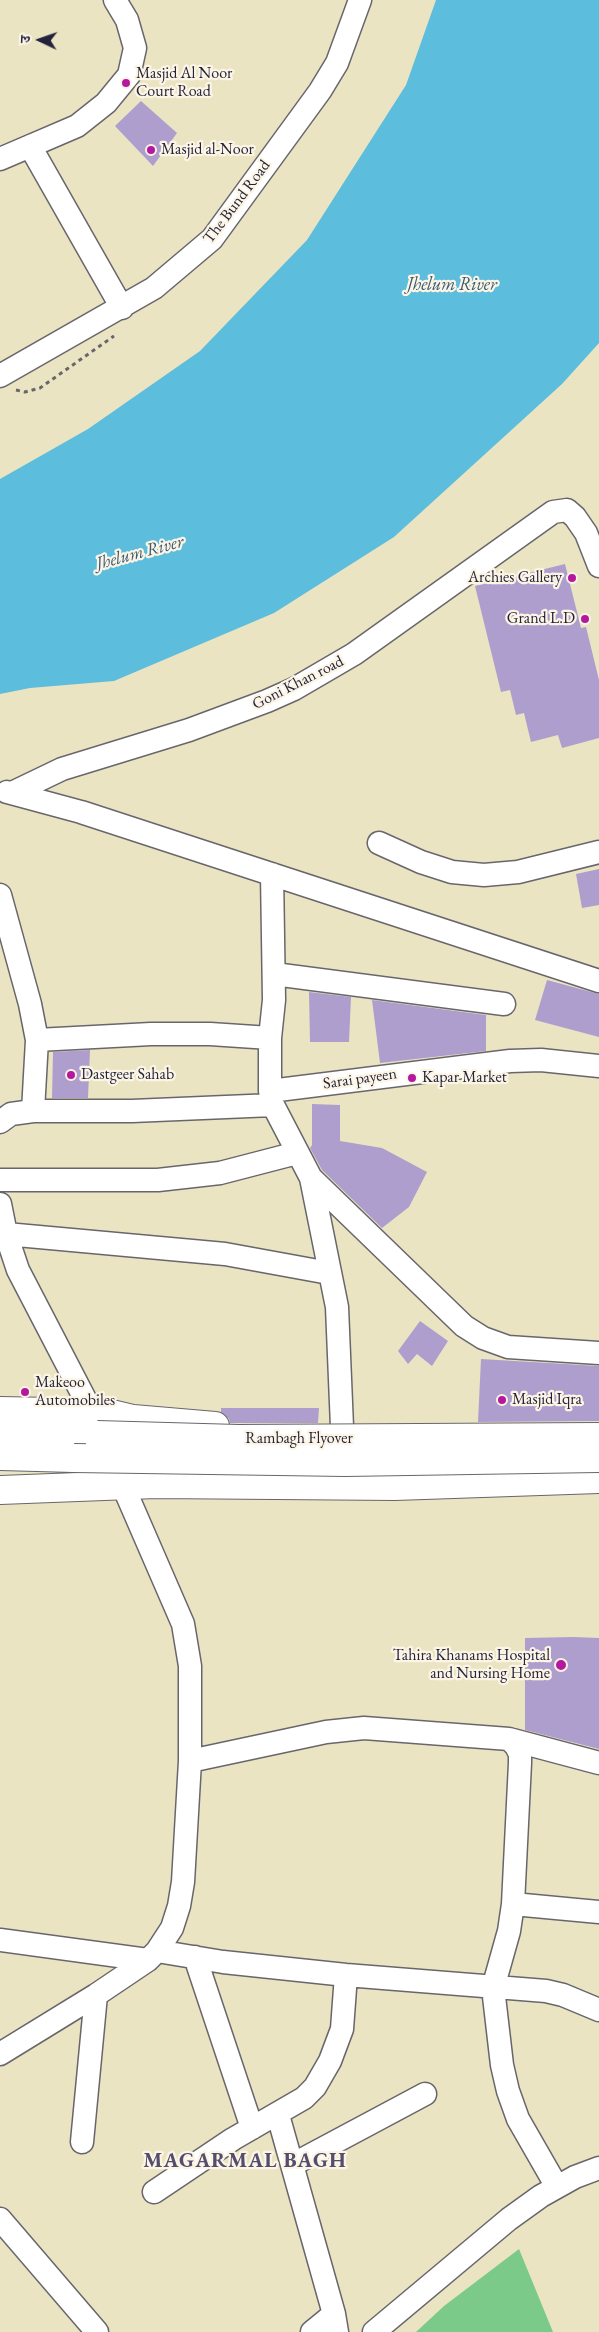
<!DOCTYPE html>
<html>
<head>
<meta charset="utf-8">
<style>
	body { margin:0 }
	#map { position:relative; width:599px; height:2332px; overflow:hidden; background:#ebe4c3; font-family:"EB Garamond","Noto Serif Devanagari",serif }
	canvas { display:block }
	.north { position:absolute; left:15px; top:15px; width:50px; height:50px; -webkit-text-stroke:4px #fcf5e5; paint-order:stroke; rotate:273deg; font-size:14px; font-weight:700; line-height:20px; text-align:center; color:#22223b }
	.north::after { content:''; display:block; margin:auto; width:18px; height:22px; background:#22223b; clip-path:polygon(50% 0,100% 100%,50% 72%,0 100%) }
</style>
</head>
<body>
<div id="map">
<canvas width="599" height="2332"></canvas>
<div class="north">उ</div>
</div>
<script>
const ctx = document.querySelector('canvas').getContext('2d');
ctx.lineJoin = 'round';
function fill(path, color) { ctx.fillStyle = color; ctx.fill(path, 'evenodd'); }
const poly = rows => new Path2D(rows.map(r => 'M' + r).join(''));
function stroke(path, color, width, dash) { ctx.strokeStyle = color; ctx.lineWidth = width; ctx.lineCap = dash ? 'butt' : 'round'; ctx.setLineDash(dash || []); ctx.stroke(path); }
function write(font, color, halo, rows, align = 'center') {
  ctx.font = font + ' "EB Garamond",serif'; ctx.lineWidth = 4.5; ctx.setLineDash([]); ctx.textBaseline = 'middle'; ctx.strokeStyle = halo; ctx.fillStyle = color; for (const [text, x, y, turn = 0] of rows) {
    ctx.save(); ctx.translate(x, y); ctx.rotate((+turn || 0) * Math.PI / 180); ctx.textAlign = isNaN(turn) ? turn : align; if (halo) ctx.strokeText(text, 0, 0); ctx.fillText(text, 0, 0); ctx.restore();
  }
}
fill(poly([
	[519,2249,553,2332,416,2332,444,2306]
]), '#7cca89');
fill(poly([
	[436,0,599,0,599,343,562,384,394,537,274,613,114,681,30,688,0,694,0,479,88,429,200,351,307,240,406,85]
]), '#5dbddc');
fill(poly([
	[141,101,177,133,153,166,115,126],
	[565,564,581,628,586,627,599,680,599,738,562,748,558,735,531,742,524,713,516,715,510,690,501,692,475,586],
	[599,869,599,905,582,908,576,874],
	[547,980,599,994,599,1037,535,1020],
	[309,992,351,997,349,1042,310,1042],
	[372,1000,486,1015,486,1051,380,1063],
	[90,1050,88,1098,52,1098,53,1052],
	[312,1104,340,1105,340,1141,382,1148,427,1172,409,1207,382,1228,322,1170,310,1148,312,1145],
	[420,1321,448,1341,432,1366,417,1354,408,1364,398,1351],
	[481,1359,599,1366,599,1421,478,1422],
	[221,1408,319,1408,318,1423,230,1423,229,1419,221,1412],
	[574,1637,599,1638,599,1749,525,1730,525,1638]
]), '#ae9ece');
const minor = poly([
	[30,146,122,308],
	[0,159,77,126,106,103,129,75,135,48,127,20,115,0],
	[0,376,154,288,212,239,320,91,337,63,360,0],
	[7,792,81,812,599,981],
	[12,793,62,769,189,730,267,701,294,689,354,654,553,512,567,510,575,517,586,533,599,566],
	[379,843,421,862,452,872,484,875,518,872,599,852],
	[272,874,274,1000,270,1038,270,1091,273,1105,311,1178,464,1326,483,1338,508,1347,599,1353],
	[0,895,30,1004,37,1040,33,1111],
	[274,974,504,1004],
	[37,1040,151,1034,210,1034,270,1038],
	[270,1091,510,1061,541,1060,599,1066],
	[0,1122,11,1114,33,1111,132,1111,273,1105],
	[311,1178,337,1307,342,1427],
	[0,1180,158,1180,220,1173,297,1153],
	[0,1204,6,1234,18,1270,99,1426],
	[6,1234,225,1254,329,1273],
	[117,1472,183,1624,190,1666,190,1761,183,1882,179,1906,172,1928,157,1951],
	[509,1739,599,1763],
	[190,1761,326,1732,364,1728,509,1739,516,1746,520,1754,520,1763,513,1904,509,1931,493,1988,502,2065,508,2091,518,2119,557,2187],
	[513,1904,599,1912],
	[0,1940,148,1960],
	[195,1957,252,2128],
	[0,2054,96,1995,148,1960,157,1951,223,1962,346,1975,546,1991,563,1995,599,2010],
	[278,2115,334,2314,337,2332],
	[82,2142,96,1995],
	[292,2165,425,2094],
	[154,2192,233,2139,304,2098,315,2087,330,2061,342,2029,346,1975],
	[0,2219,97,2332],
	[312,2332,334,2314],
	[374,2332,509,2219,541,2196,575,2177,599,2168]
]);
const major = poly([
	[0,1411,108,1413,133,1419,215,1426],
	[0,1433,97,1435],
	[0,1456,74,1458],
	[0,1490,156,1484,395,1486,599,1479]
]);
stroke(minor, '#68666b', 25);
stroke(major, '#68666b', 30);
stroke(poly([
	[16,390,25,392,40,388,114,336]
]), '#68666b', 3, [4, 4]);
stroke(minor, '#fff', 22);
stroke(major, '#fff', 28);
const majorBridge = poly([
	[97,1435,238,1439,599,1437],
	[74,1458,345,1462,599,1458]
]);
stroke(majorBridge, '#68666b', 30, []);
stroke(majorBridge, '#fff', 28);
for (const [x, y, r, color] of [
	[126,83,5,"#b5179e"],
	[151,150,5,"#b5179e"],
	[572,578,5,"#b5179e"],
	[585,619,5,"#b5179e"],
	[71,1075,5,"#b5179e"],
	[412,1078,5,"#b5179e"],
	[25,1392,5,"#b5179e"],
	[502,1400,5,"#b5179e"],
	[561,1665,6,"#b5179e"]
]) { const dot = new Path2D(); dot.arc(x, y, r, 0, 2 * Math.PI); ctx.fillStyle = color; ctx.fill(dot); stroke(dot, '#fcf5e5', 2); }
write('16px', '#22223b', '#fcf5e5', [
	["Masjid Al Noor",136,74],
	["Court Road",136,92],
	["Masjid al-Noor",161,150],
	["Archies Gallery",562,578,"right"],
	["Grand L.D",575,619,"right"],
	["Dastgeer Sahab",81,1075],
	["Kapar Market",422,1078],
	["Makeoo",35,1383],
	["Automobiles",35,1401],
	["Masjid Iqra",512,1400],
	["Tahira Khanams Hospital",550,1656,"right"],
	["and Nursing Home",550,1674,"right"]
], 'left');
write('16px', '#22223b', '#fcf5e5', [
	["The Bund Road",237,202,-53],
	["Goni Khan road",298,683,-27],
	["Sarai payeen",360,1079,-8],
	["Rambagh Flyover",299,1439]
]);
write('italic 18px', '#375873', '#fcf5e5', [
	["Jhelum River",452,285],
	["Jhelum River",140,553,-15]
]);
ctx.letterSpacing = '1px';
write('bold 21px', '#534d6e', '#fcf5e5', [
	["MAGARMAL BAGH",245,2161]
]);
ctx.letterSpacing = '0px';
</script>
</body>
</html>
